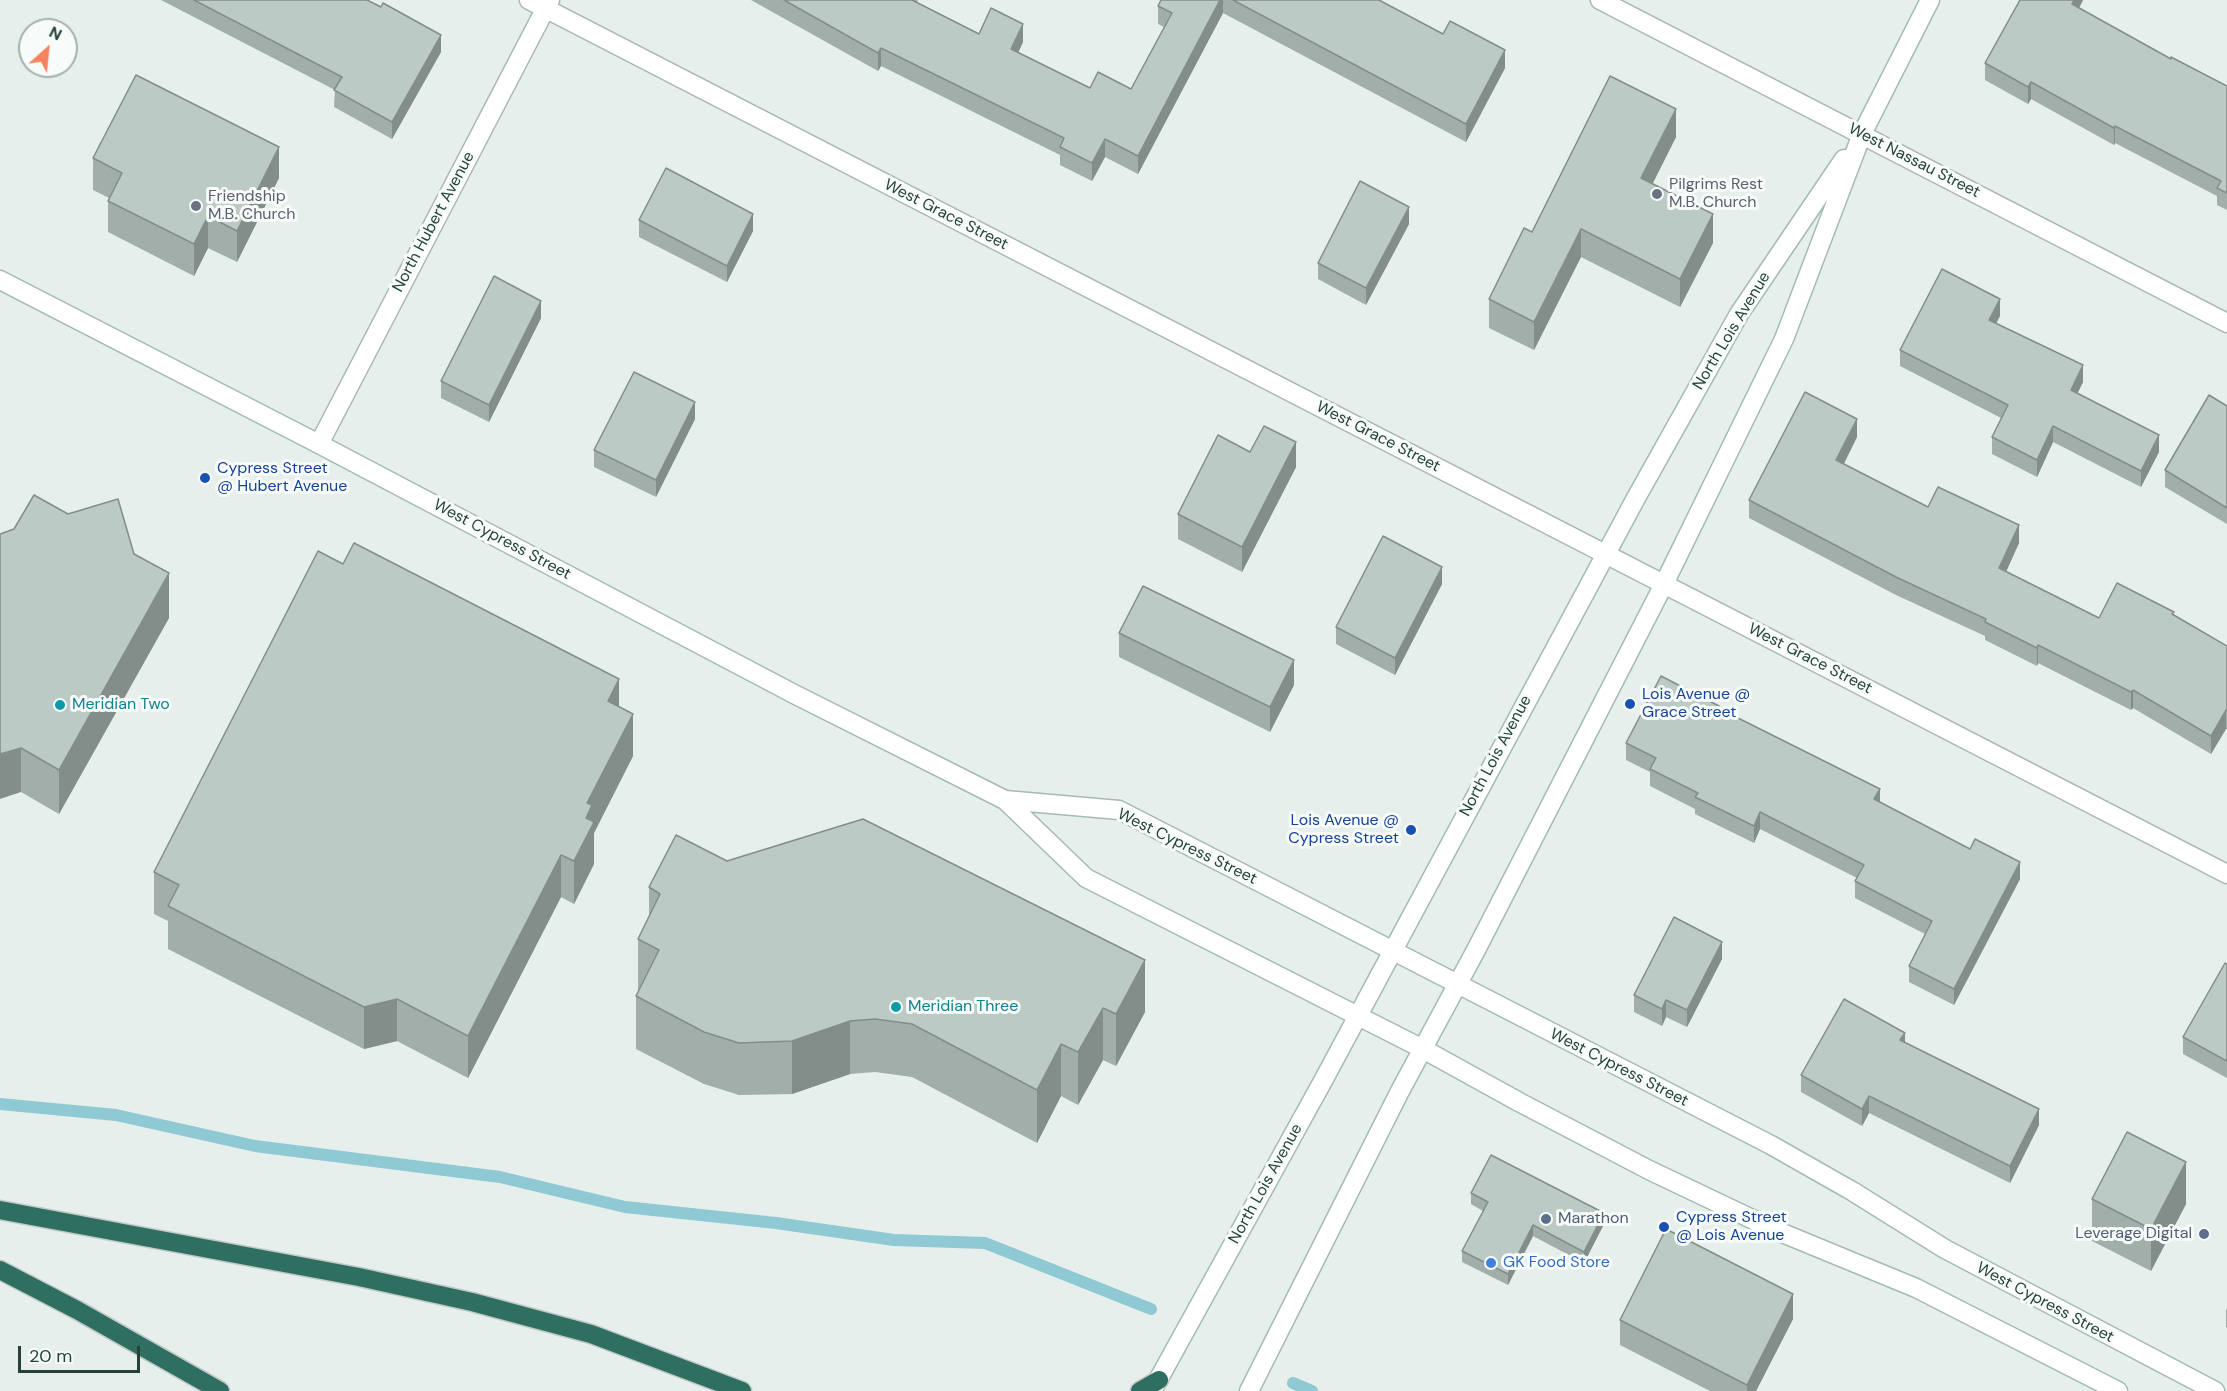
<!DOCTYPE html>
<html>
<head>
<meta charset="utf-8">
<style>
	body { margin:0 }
	#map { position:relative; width:2227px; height:1391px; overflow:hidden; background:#e6efeb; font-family:"DM Sans",sans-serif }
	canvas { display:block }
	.north { position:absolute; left:18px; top:18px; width:60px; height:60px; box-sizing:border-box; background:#f7fbf9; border:2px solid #a3b1ad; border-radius:50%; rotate:27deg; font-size:16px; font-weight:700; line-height:24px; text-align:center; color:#24423a }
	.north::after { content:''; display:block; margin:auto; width:21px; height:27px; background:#f4845f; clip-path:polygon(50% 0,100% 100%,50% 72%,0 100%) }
	.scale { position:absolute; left:18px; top:1346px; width:122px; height:27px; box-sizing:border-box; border:3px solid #24423a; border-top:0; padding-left:8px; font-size:18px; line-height:21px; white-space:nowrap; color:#24423a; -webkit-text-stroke:4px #f7fbf9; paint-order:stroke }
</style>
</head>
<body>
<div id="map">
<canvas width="2227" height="1391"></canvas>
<div class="north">N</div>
<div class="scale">20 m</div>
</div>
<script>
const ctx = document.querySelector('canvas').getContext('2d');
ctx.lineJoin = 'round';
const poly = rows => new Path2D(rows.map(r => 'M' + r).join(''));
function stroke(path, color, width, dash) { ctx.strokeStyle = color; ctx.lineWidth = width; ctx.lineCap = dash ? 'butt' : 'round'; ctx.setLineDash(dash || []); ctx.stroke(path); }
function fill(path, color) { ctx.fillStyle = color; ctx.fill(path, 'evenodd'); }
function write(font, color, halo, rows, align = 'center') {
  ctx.font = font + ' "DM Sans",sans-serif'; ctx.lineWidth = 6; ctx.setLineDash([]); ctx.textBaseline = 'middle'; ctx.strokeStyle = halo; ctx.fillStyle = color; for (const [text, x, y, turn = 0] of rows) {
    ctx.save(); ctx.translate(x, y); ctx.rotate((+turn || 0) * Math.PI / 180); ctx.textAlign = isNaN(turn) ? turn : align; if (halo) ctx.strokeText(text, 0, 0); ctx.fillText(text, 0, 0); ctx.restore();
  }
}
stroke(poly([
	[0,1104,116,1115,255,1146,500,1177,625,1207,776,1223,894,1240,985,1243,1151,1309],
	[1293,1383,1312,1391]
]), '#8ec9d4', 12);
const street = poly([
	[529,0,2227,874],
	[1600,0,2227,323],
	[319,444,550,0]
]);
const secondary = poly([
	[0,280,319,444,794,694,1005,800,1086,878,1423,1049,1519,1102,1649,1170,1775,1230,1916,1288,2118,1391],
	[1005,800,1119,810,1771,1145,1852,1191,1945,1249,2215,1391],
	[1152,1391,1324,1079,1636,498,1739,314,1844,159],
	[1249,1391,1400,1091,1476,950,1664,584,1784,339,1862,134,1930,0]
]);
const highway = poly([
	[0,1210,359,1277,472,1302,591,1334,742,1391],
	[0,1270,77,1310,220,1391],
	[1140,1391,1159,1380]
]);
stroke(street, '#a8b8b2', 21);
stroke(secondary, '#a4bbb3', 21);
stroke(highway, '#c2cac8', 21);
stroke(street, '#fff', 18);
stroke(secondary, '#fff', 18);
stroke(highway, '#2f6f62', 18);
fill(poly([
	[161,0,367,0,441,52,392,139,334,107,335,90],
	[751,0,918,0,917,2,979,34,1023,42,1018,53,1090,88,1131,89,1164,27,1158,24,1158,6,1161,0,1379,0,1505,68,1466,142,1223,13,1138,174,1105,157,1092,181,1060,165,1060,155,881,66,878,71],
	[2020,0,2083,0,2079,8,2171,59,2227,86,2227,210,2217,205,2217,196,2115,143,2114,145,2031,99,2028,104,1985,80,1985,63],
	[1676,137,1652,184,1713,243,1680,307,1581,257,1534,350,1489,328,1489,299,1532,232],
	[93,158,279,178,237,262,208,248,194,276,108,232,108,201,109,198,93,190],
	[639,220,753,231,727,282,639,237],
	[1409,224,1366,305,1318,279,1318,263],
	[2000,316,1996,323,2083,382,2077,393,2159,452,2141,487,2053,442,2037,477,1992,454,1992,437,2001,418,1900,366,1900,350],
	[541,318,489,422,441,398,441,381],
	[2227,406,2227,524,2165,487,2165,470],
	[695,419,656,497,594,467,594,450],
	[1857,437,1844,464,1928,507,2019,543,2006,572,2099,618,2174,615,2227,646,2227,729,2226,729,2211,754,2133,708,2131,710,2038,663,2037,666,1985,640,1985,636,1896,595,1749,518,1749,500],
	[1250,452,1296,467,1242,572,1178,539,1178,514],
	[0,534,134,554,169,618,59,814,21,792],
	[1442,584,1395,675,1336,644,1336,627],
	[1119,633,1294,685,1270,732,1119,657],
	[619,707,633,756,594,833,594,864,574,904,561,897,468,1078,397,1041,364,1049,168,949,168,921,154,914,154,872],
	[1719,709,1880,802,2020,879,1954,1005,1909,982,1909,966,1925,934,1855,898,1855,881,1857,878,1760,829,1754,843,1695,814,1695,809,1650,786,1650,772,1626,760,1626,743],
	[727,861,1145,1012,1116,1066,1103,1060,1078,1105,1061,1096,1037,1143,912,1077,875,1072,850,1074,792,1094,739,1095,704,1084,636,1049,636,996,638,991,638,939,649,917,649,887],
	[1722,959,1687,1027,1666,1017,1662,1026,1634,1012,1634,995],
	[2227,964,2227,1078,2183,1054,2183,1037],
	[1905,1042,2039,1125,2010,1183,1869,1113,1862,1126,1801,1092,1801,1075],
	[1471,1193,1604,1224,1584,1263,1533,1236,1508,1285,1462,1262,1462,1251,1483,1211,1471,1204],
	[2092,1199,2186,1204,2151,1271,2092,1241],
	[2227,1308,2227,1328,2226,1327,2226,1311],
	[1793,1319,1756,1391,1710,1391,1620,1345,1620,1320]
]), '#a1aea9');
fill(poly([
	[1220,0,1223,0,1223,13,1138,174,1138,156],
	[2074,0,2083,0,2072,21,2072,4],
	[1023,24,1023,42,1011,68,1011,49],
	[441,35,441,52,392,139,392,122],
	[881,48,881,66,878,71,878,53],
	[1505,50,1505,68,1466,142,1466,124],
	[2031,82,2031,99,2028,104,2028,87],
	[1676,109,1676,137,1641,207,1641,178],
	[2115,126,2115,143,2114,145,2114,128],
	[1105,139,1105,157,1092,181,1092,163],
	[279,147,279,178,237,262,237,231],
	[1409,207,1409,224,1366,305,1366,288],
	[753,214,753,231,727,282,727,266],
	[1713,214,1713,243,1680,307,1680,279],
	[208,216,208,248,194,276,194,244],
	[1581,229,1581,257,1534,350,1534,322],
	[2000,299,2000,316,1989,337,1989,320],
	[541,301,541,318,489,422,489,405],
	[2083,365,2083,382,2071,407,2071,390],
	[695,402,695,419,656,497,656,480],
	[1857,419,1857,437,1836,479,1836,460],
	[2053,426,2053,442,2037,477,2037,460],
	[2159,435,2159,452,2141,487,2141,471],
	[1296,442,1296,467,1242,572,1242,547],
	[2019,525,2019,543,1999,587,1999,568],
	[1442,567,1442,584,1395,675,1395,658],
	[169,573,169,618,59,814,59,770],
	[2038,645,2038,663,2037,666,2037,648],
	[1294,660,1294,685,1270,732,1270,707],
	[619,679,619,721,608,701],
	[2133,690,2133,708,2131,710,2131,692],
	[2226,710,2226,729,2211,754,2211,736],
	[633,714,633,756,594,833,594,864,574,904,574,861,587,803],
	[21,748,21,792,0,799,0,754],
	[1880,789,1880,806,1874,799],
	[1760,812,1760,829,1754,843,1754,826],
	[561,855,561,897,468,1078,468,1036],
	[2020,862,2020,879,1954,1005,1954,989],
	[1722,942,1722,959,1687,1027,1687,1010],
	[1145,960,1145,1012,1116,1066,1116,1014],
	[397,999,397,1041,364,1049,364,1007],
	[1666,1000,1666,1017,1662,1026,1662,1009],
	[1103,1008,1103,1060,1078,1105,1078,1052],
	[850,1021,850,1074,792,1094,792,1041],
	[1905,1033,1905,1049,1900,1040],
	[1061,1044,1061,1096,1037,1143,1037,1090],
	[1869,1096,1869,1113,1862,1126,1862,1109],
	[2039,1109,2039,1125,2010,1183,2010,1166],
	[2186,1162,2186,1204,2151,1271,2151,1229],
	[1604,1213,1604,1224,1584,1263,1584,1252],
	[1533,1225,1533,1236,1508,1285,1508,1274],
	[1793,1294,1793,1319,1756,1391,1747,1391,1747,1385]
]), '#838d89');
const building = poly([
	[194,0,367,0,381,7,383,3,441,35,392,122,334,90,342,77,194,0],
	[784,0,912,0,979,34,991,8,1023,24,1011,49,1090,88,1098,72,1131,89,1172,13,1158,6,1161,0,1220,0,1138,156,1105,139,1092,163,1060,147,1064,138,881,48,878,53,784,0],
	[1233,0,1379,0,1443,34,1450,21,1505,50,1466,124,1233,0],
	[2020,0,2074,0,2072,4,2171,59,2171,57,2227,86,2227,193,2217,188,2221,181,2115,126,2114,128,2031,82,2028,87,1985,63,2020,0],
	[136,75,279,147,237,231,208,216,194,244,108,201,122,173,93,158,136,75],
	[1610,76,1676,109,1641,178,1713,214,1680,279,1581,229,1534,322,1489,299,1524,228,1532,232,1610,76],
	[666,168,753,214,727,266,639,220,666,168],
	[1360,181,1409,207,1366,288,1318,263,1360,181],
	[1942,269,2000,299,1989,320,2083,365,2071,390,2159,435,2141,471,2053,426,2037,460,1992,437,2008,405,1900,350,1942,269],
	[494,276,541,301,489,405,441,381,494,276],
	[634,372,695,402,656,480,594,450,634,372],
	[1805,392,1857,419,1836,460,1928,507,1938,487,2019,525,1999,568,2099,618,2117,583,2174,612,2172,614,2227,646,2227,711,2226,710,2211,736,2133,690,2131,692,2038,645,2037,648,1985,622,1986,619,1896,577,1749,500,1805,392],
	[2209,395,2227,406,2227,508,2165,470,2209,395],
	[1264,426,1296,442,1242,547,1178,514,1218,435,1250,452,1264,426],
	[34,495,68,514,118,499,134,554,169,573,59,770,21,748,0,754,0,534,14,529,34,495],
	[1383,536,1442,567,1395,658,1336,627,1383,536],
	[354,543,619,679,608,701,633,714,587,803,592,805,586,818,594,822,574,861,561,855,468,1036,397,999,364,1007,168,906,179,885,154,872,318,551,343,564,354,543],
	[1143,586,1294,660,1270,707,1119,633,1143,586],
	[1661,676,1719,706,1718,708,1880,789,1874,799,1970,849,1975,839,2020,862,1954,989,1909,966,1932,921,1855,881,1864,865,1760,812,1754,826,1695,797,1698,793,1650,769,1656,758,1626,743,1661,676],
	[863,819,1145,960,1116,1014,1103,1008,1078,1052,1061,1044,1037,1090,912,1024,875,1019,850,1021,792,1041,739,1043,704,1032,636,996,659,950,638,939,660,894,649,887,676,835,727,861,863,819],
	[1674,917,1722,942,1687,1010,1666,1000,1662,1009,1634,995,1674,917],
	[2225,963,2227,964,2227,1061,2183,1037,2225,963],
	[1844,999,1905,1033,1900,1040,2039,1109,2010,1166,1869,1096,1862,1109,1801,1075,1844,999],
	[2127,1132,2186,1162,2151,1229,2092,1199,2127,1132],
	[1491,1155,1604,1213,1584,1252,1533,1225,1508,1274,1462,1251,1488,1202,1471,1193,1491,1155],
	[1666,1229,1793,1294,1747,1385,1620,1320,1666,1229]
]);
fill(building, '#bbcac4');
stroke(building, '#838d89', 1.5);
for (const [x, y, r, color] of [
	[1657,194,6,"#6b7280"],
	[196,206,6,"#6b7280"],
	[205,478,6,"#1a4fb4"],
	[1630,704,6,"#1a4fb4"],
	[60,705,6,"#0f9aa8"],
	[1411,830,6,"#1a4fb4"],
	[896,1007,6,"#0f9aa8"],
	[1546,1219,6,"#5c6f8a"],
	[1664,1227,6,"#1a4fb4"],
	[2204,1234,6,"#5c6f8a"],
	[1491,1263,6,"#3f7fe0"]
]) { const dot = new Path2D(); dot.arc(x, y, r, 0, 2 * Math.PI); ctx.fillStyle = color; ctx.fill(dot); stroke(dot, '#f7fbf9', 2); }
write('16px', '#24423a', '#f7fbf9', [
	["West Nassau Street",1914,161,27],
	["West Grace Street",946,215,27],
	["North Hubert Avenue",434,222,-62],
	["North Lois Avenue",1732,331,-59],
	["West Grace Street",1378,437,27],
	["West Cypress Street",502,540,28],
	["West Grace Street",1810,659,27],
	["North Lois Avenue",1496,756,-62],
	["West Cypress Street",1187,847,26],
	["West Cypress Street",1619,1068,27],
	["North Lois Avenue",1266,1184,-61],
	["West Cypress Street",2045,1303,28]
]);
write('16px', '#5b616d', '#f7fbf9', [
	["Pilgrims Rest",1669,185],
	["M.B. Church",1669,203],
	["Friendship",208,197],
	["M.B. Church",208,215]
], 'left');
write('16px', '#164399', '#f7fbf9', [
	["Cypress Street",217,469],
	["@ Hubert Avenue",217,487],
	["Lois Avenue @",1642,695],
	["Grace Street",1642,713],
	["Lois Avenue @",1399,821,"right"],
	["Cypress Street",1399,839,"right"],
	["Cypress Street",1676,1218],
	["@ Lois Avenue",1676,1236]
], 'left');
write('16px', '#0d838f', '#f7fbf9', [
	["Meridian Two",72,705],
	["Meridian Three",908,1007]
], 'left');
write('16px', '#4e5e75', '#f7fbf9', [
	["Marathon",1558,1219],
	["Leverage Digital",2192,1234,"right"]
], 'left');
write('16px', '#366cbe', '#f7fbf9', [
	["GK Food Store",1503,1263]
], 'left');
</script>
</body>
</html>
